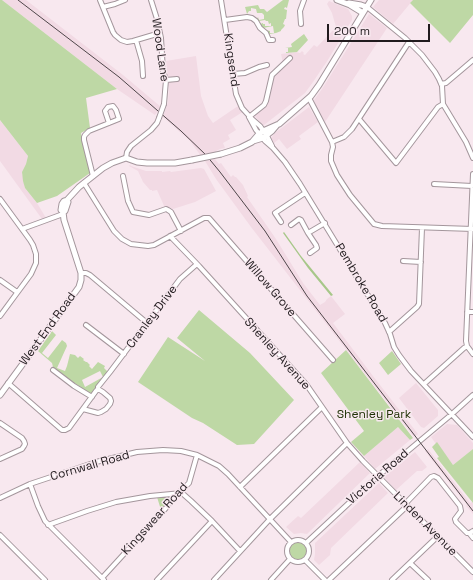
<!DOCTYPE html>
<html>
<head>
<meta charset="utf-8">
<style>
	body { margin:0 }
	#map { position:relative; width:473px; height:580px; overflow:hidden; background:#f8e8ef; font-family:"Space Grotesk",sans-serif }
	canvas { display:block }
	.scale { position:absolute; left:327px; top:24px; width:103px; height:18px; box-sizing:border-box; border:2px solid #211b1e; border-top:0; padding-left:5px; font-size:12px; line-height:14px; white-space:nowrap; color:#211b1e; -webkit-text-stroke:3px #f8e8ef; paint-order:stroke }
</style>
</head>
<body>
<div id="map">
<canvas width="473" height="580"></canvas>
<div class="scale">200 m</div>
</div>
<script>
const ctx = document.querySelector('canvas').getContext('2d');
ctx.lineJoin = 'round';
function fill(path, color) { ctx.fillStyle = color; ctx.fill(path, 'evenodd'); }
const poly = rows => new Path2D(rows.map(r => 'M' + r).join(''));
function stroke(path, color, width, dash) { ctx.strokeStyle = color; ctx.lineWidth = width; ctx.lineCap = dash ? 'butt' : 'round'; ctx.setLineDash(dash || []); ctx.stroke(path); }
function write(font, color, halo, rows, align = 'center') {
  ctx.font = font + ' "Space Grotesk",sans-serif'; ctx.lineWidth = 3; ctx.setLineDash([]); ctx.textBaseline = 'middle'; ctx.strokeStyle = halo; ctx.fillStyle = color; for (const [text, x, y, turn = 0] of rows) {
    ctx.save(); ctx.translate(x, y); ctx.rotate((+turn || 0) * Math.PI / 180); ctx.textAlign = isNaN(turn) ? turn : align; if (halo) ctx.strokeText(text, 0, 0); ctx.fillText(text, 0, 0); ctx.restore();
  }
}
fill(poly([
	[2,0,26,0,123,75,161,107,155,115,117,89],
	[379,0,413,0,393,24,373,7],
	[329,1,348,9,352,16,352,20,326,63,323,67,313,82,305,93,264,125,263,125,254,115,263,108,273,78,283,63,281,54,296,52,300,53,302,51,304,53,303,54,305,55,314,45,317,47,336,27,332,13,327,4],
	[369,14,387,28,325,122,316,107,314,100,322,89],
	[196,56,201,96,208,116,213,123,238,106,243,113,241,113,230,120,236,130,228,135,230,139,223,143,225,148,220,149,216,151,216,152,201,156,190,141,163,117,168,102,169,88,166,61],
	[309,107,318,122,299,136,301,139,287,149,279,139,274,143,271,138,275,133],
	[0,120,28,156,26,164,22,172,25,188,37,203,46,218,42,219,0,161],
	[215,159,219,164,221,163,231,177,233,175,235,177,236,177,243,185,248,196,247,197,276,239,303,283,320,305,325,302,327,299,331,296,345,314,333,323,373,376,418,434,414,437,251,227,216,179,205,161],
	[130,165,131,166,146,171,162,171,162,172,170,171,171,172,201,168,204,169,216,191,195,202,173,209,169,207,165,208,157,190,152,191,152,190,150,190,143,182,138,171,131,167,129,166],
	[416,383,438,410,438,416,424,428,421,427,399,398],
	[447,424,457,425,473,443,473,449,453,465,437,443,436,444,431,437],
	[398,427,410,440,375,469,364,456],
	[428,449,470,503,472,502,473,503,473,514,466,506,467,505,425,451],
	[415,452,427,467,422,471,417,471,396,490,384,477],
	[360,462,370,473,307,534,301,533,294,534,286,527,298,516,301,518],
	[379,483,388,493,331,548,330,555,319,565,314,560,315,554,315,543]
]), '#f2dae4');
fill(poly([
	[0,0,2,0,117,89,86,98,90,128,81,133,90,173,57,196,37,203,25,188,23,181,22,172,26,164,28,156,0,120],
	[283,0,289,0,287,8,285,7,284,9,287,10,286,19,285,19,283,24,285,25,284,27,281,30,281,31,276,33,269,34,266,30,270,31,270,33,274,33,273,26,263,28,262,27,260,24,263,23,263,24,265,24,265,26,271,26,271,23,269,24,268,21,266,21,265,20,259,21,257,19,258,17,259,20,264,19,264,15,262,13,257,13,256,9,251,8,251,11,249,11,247,14,245,7,258,5,260,9,264,9,267,12],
	[413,0,473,0,473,15,450,43,410,3],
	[304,34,308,40,297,52,286,53,286,52,288,52,288,48,285,48,292,47,291,44],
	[199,310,250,353,294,400,254,444,237,445,203,423,192,418,138,382,168,337,205,361,177,338],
	[52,331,56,335,42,353,48,358,62,340,66,343,67,346,57,368,65,371,67,366,70,354,75,355,78,358,80,356,84,359,83,360,86,362,87,362,90,365,89,366,92,369,98,362,105,366,104,368,107,371,109,370,110,372,91,394,58,372,53,367,52,363,38,351],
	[100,371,103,377,85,387,82,380],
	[346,350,413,438,410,440,398,427,364,456,351,442,364,431,321,373],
	[392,351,401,364,388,375,379,363],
	[437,442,453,465,473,449,473,503,437,458,439,457,432,447],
	[170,496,172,497,171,499,161,510,157,497],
	'289 551a9 9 0 1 1 18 0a9 9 0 1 1-18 0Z'
]), '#bed8a5');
fill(poly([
	[284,232,301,256,333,295,331,296,308,268,283,233]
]), '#a7c789');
const minor = poly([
	[100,0,113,32,115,35,121,40,127,42,133,41,160,33],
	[151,0,157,19,161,38,163,71,166,80,164,104],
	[221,0,236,94,242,108,252,119,260,126,267,136,272,146],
	[103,7,115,4,125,0],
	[367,7,405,38,422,55,435,72,439,79,442,86,443,104,466,142,473,158],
	[225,20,247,17,252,18,256,21,260,28,266,33,269,40,273,40],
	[301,24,300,11,304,0],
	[136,40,142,61,143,76],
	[233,74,245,73,259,67,267,65],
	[166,80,177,79],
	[441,84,446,83,459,72,473,60],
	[309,98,332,142,333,147,331,155,331,161,337,175,350,195,374,224,382,226,473,229],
	[249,117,256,130,262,137,265,141,273,148,285,162,300,184,385,323,390,334,394,347,399,355,411,371,473,437],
	[249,117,264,105,266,101,272,75,290,58],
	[359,119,396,163,438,107,443,104],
	[332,142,344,137,352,129,409,42],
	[126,158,127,152,131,146,151,130,157,123,159,118],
	[473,174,466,341,467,346,473,354],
	[93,176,84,140,84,137,85,135,89,131,119,119,116,110,113,106,108,107,105,111,109,123],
	[123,176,128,201,133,212,149,215,166,209,168,210,171,212,181,231],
	[84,183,114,231,122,239,131,244,148,246,154,245,204,218,209,218,333,360],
	[434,184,472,186],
	[0,199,22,229,63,214],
	[281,222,275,213,305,193],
	[291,225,299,219,301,220,308,233,325,223],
	[308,233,316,245,317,248,310,253],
	[170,236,199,266,306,384,347,443,363,461,473,572],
	[403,261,421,262],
	[81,273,86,273,90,275,147,323],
	[0,280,17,292],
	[467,312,473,312],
	[0,316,31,274,36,263,36,254,33,245,30,240,22,229],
	[86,325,124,354],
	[389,332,417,307,419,304,422,228],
	[53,370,74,386,92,397],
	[8,383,62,430,65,430,69,428,96,391,98,389,103,392,110,398,111,401,110,404,106,409,101,412,98,413,83,409],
	[424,384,464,348,467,346],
	[98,387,110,372,180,279,197,264],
	[0,423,22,438,24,441,25,444,24,446,22,449,0,459],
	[30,484,38,506,45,521,104,580],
	[240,487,322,407],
	[0,498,30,484,96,462,137,452,163,450,181,451,197,455,219,466,228,474,291,542],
	[405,504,431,477,434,476,438,478,460,506,461,511,455,519,456,522,467,533,470,533,473,531],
	[48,525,87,511,116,502,150,496,182,493,191,501,212,521,240,551],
	[469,533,473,538],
	[0,535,45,580],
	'287 551a11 11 0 1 1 22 0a11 11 0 1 1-22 0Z',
	[306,543,378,476,452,414,473,395],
	[305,560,325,580],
	[410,563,428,580],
	[102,578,166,508,177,494,185,487,189,483,197,455],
	[157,580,212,521],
	[214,580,270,519,347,443],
	[271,580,290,559],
	[329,580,407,506],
	[392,580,437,537]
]);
const major = poly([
	[337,0,350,5,363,13],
	[349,3,361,5,367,7],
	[253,141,263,138,272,131,277,125],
	[221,154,240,148,252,142,258,135,263,131,279,124,311,96,319,85,371,0],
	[63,212,65,211,68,202,67,200],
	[0,395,79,287,81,280,81,273,64,220,63,212,61,210,62,204,64,201,67,200,79,187,103,168,112,163,126,158,137,162,147,163,175,163,192,160]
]);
stroke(minor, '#a4969c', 6);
stroke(major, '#a4969c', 7);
stroke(minor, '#fff', 4);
stroke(major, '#fff', 5);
stroke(poly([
	[18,0,119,77,181,131,206,155,220,172,265,231,307,296,473,511]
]), '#4f464a', 1);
const minorBridge = poly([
	[159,118,164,104]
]);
const majorBridge = poly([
	[192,160,221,154]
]);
stroke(minorBridge, '#a4969c', 6, []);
stroke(majorBridge, '#a4969c', 7, []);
stroke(minorBridge, '#fff', 4);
stroke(majorBridge, '#fff', 5);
write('12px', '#211b1e', '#f8e8ef', [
	["Wood Lane",160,50,82],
	["Kingsend",231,60,82],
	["Pembroke Road",361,283,59],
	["Willow Grove",270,288,49],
	["Cranley Drive",152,317,-53],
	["West End Road",48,329,-54],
	["Shenley Avenue",277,354,48],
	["Cornwall Road",90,466,-16],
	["Victoria Road",378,477,-41],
	["Kingswear Road",155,519,-48],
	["Linden Avenue",425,524,45]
]);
write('12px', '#203306', '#f8e8ef', [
	["Shenley Park",374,415]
]);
</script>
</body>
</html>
